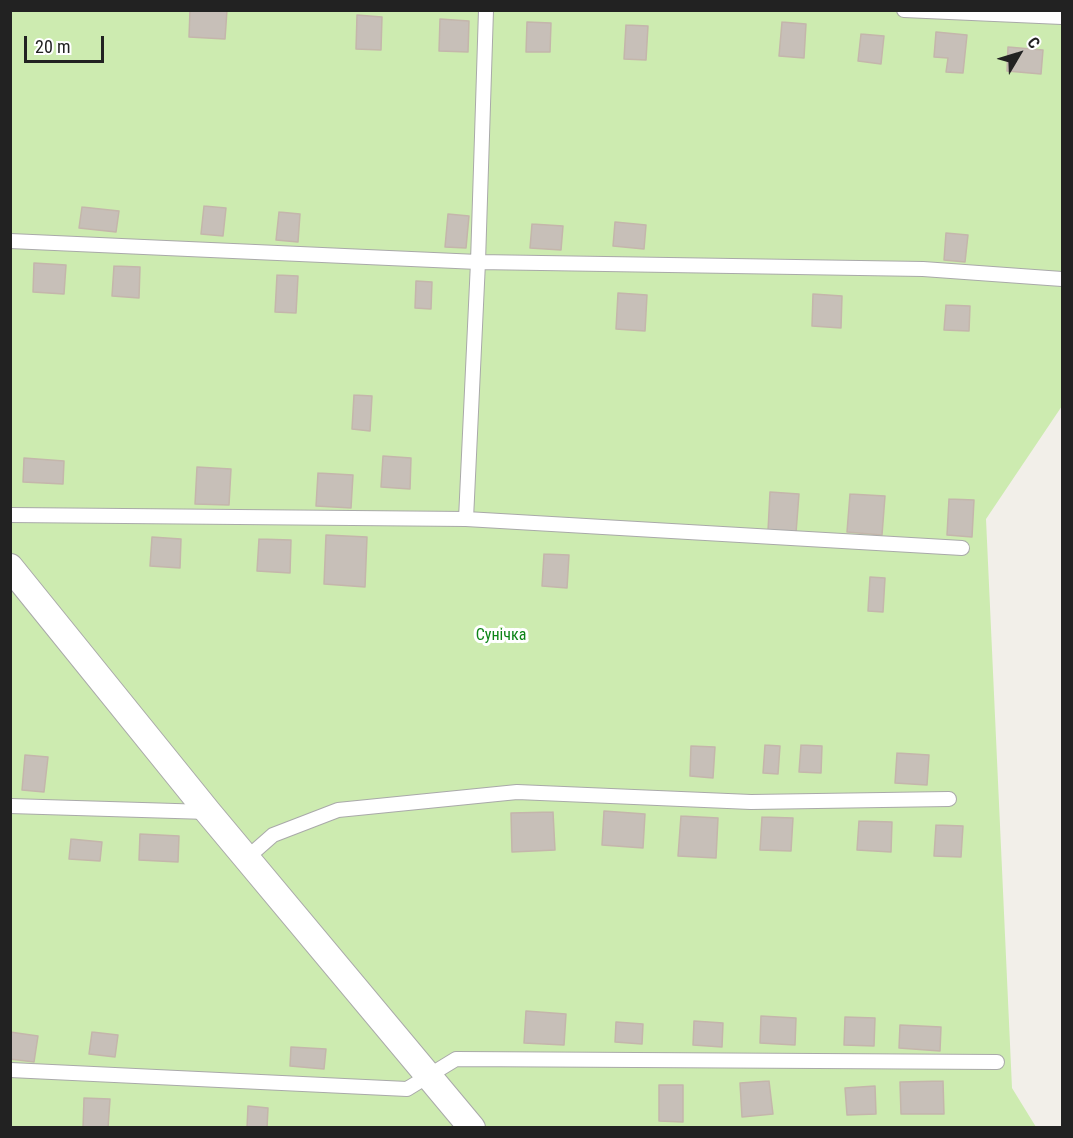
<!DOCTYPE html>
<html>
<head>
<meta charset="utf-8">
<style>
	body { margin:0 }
	#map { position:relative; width:1073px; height:1138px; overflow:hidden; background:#f2efe9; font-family:"Roboto Condensed",sans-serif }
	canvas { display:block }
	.frame { position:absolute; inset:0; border:12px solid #222; pointer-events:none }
	.north { position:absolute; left:989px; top:24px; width:60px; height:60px; -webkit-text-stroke:4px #fff; paint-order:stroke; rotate:52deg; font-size:16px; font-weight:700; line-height:24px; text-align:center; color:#222 }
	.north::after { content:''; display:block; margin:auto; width:21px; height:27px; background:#222; clip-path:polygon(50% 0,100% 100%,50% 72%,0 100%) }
	.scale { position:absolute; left:24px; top:36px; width:80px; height:27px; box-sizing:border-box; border:3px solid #222; border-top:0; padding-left:8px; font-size:18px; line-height:21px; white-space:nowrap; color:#222; -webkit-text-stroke:4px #fff; paint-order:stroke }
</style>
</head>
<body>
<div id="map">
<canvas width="1073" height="1138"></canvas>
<div class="frame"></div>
<div class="north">С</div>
<div class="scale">20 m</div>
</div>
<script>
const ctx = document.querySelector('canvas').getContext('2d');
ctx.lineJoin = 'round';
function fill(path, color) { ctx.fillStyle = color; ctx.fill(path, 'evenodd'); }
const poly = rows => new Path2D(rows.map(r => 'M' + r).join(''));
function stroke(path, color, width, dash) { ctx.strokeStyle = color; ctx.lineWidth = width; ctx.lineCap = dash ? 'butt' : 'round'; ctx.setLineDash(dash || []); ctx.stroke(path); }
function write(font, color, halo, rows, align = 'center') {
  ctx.font = font + ' "Roboto Condensed",sans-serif'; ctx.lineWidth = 6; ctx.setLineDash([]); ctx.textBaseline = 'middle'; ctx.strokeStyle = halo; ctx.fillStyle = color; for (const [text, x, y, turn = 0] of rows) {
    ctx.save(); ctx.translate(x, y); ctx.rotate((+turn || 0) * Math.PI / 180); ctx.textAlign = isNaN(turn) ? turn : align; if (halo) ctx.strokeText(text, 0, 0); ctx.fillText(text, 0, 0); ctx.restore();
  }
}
fill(poly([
	[10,11,1062,11,1062,406,986,519,1012,1088,1036,1127,11,1127]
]), '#cdebb0');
const building = poly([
	[190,10,227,10,225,39,189,37,190,10],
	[357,15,382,17,381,50,356,49,357,15],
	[440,19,469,21,468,52,439,51,440,19],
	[527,22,551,23,550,52,526,52,527,22],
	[782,22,806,24,804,58,779,56,782,22],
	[626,25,648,26,646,60,624,59,626,25],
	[936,32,967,35,963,73,946,72,948,58,934,57,936,32],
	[861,34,884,36,881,64,858,61,861,34],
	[1008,47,1043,50,1041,74,1007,71,1008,47],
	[204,206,226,208,223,236,201,234,204,206],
	[82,207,119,211,116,232,79,228,82,207],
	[279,212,300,214,298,242,276,240,279,212],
	[448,214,469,216,466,248,445,247,448,214],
	[615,222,646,225,644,249,613,246,615,222],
	[532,224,563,226,561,250,530,248,532,224],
	[946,233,968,235,965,262,944,260,946,233],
	[34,263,66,265,64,294,33,292,34,263],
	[114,266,140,267,139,298,112,296,114,266],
	[277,275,298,276,296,313,275,312,277,275],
	[416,281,432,282,431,309,415,308,416,281],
	[618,293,647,295,645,331,616,329,618,293],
	[813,294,842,296,841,328,812,326,813,294],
	[946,305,970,306,969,331,944,330,946,305],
	[354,395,372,396,370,431,352,429,354,395],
	[383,456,411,458,410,489,381,487,383,456],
	[24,458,64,461,63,484,23,482,24,458],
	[197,467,231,469,229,505,195,504,197,467],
	[318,473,353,475,351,508,316,506,318,473],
	[770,492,799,494,796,533,768,531,770,492],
	[850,494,885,496,882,535,847,532,850,494],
	[949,499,974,500,972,537,947,535,949,499],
	[326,535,367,537,365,587,324,584,326,535],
	[152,537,181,539,180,568,150,566,152,537],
	[259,539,291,540,290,573,257,571,259,539],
	[544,554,569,555,567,588,542,586,544,554],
	[870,577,885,578,883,612,868,611,870,577],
	[765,745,780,746,778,774,763,773,765,745],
	[801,745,822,746,821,773,799,772,801,745],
	[691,746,715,747,713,778,690,776,691,746],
	[897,753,929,755,927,785,895,783,897,753],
	[25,755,48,757,44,792,22,790,25,755],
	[604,811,645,814,643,848,602,845,604,811],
	[553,812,555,850,512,852,511,813,553,812],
	[681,816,718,818,716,858,678,856,681,816],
	[762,817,793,818,791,851,760,850,762,817],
	[859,821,892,822,891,852,857,850,859,821],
	[936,825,963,826,961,857,934,856,936,825],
	[140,834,179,836,178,862,139,860,140,834],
	[71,839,102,842,100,861,69,859,71,839],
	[526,1011,566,1014,564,1045,524,1043,526,1011],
	[761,1016,796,1018,795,1045,760,1043,761,1016],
	[845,1017,875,1018,874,1046,844,1045,845,1017],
	[694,1021,723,1023,722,1047,693,1045,694,1021],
	[616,1022,643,1024,642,1044,615,1042,616,1022],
	[900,1025,941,1027,940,1051,899,1048,900,1025],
	[10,1032,38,1036,34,1062,10,1059,10,1032],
	[92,1032,118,1035,115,1057,89,1054,92,1032],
	[291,1047,326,1049,324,1069,290,1066,291,1047],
	[769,1081,773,1114,742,1117,740,1083,769,1081],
	[943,1081,944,1114,901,1114,900,1082,943,1081],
	[659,1085,683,1085,683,1122,659,1121,659,1085],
	[875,1086,876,1114,847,1115,845,1088,875,1086],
	[84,1098,110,1099,108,1128,83,1128,84,1098],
	[248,1106,268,1108,267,1128,247,1128,248,1106]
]);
fill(building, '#c7bfb8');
stroke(building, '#c4b6ab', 1.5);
const lane = poly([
	[904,10,1062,17],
	[10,241,478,262,923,269,1062,279],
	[10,515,466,519,962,548],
	[466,519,478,262,486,10],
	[10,806,208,812],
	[248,857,273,835,338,810,517,792,751,802,949,799],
	[10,1070,407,1089,456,1059,997,1062]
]);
const street = poly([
	[10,567,208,812,472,1128]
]);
stroke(lane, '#a9a9a9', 16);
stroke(street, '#a9a9a9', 28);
stroke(lane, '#fff', 14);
stroke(street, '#fff', 26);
write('16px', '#0c8416', '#fff', [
	["Сунічка",501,636]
]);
</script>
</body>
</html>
